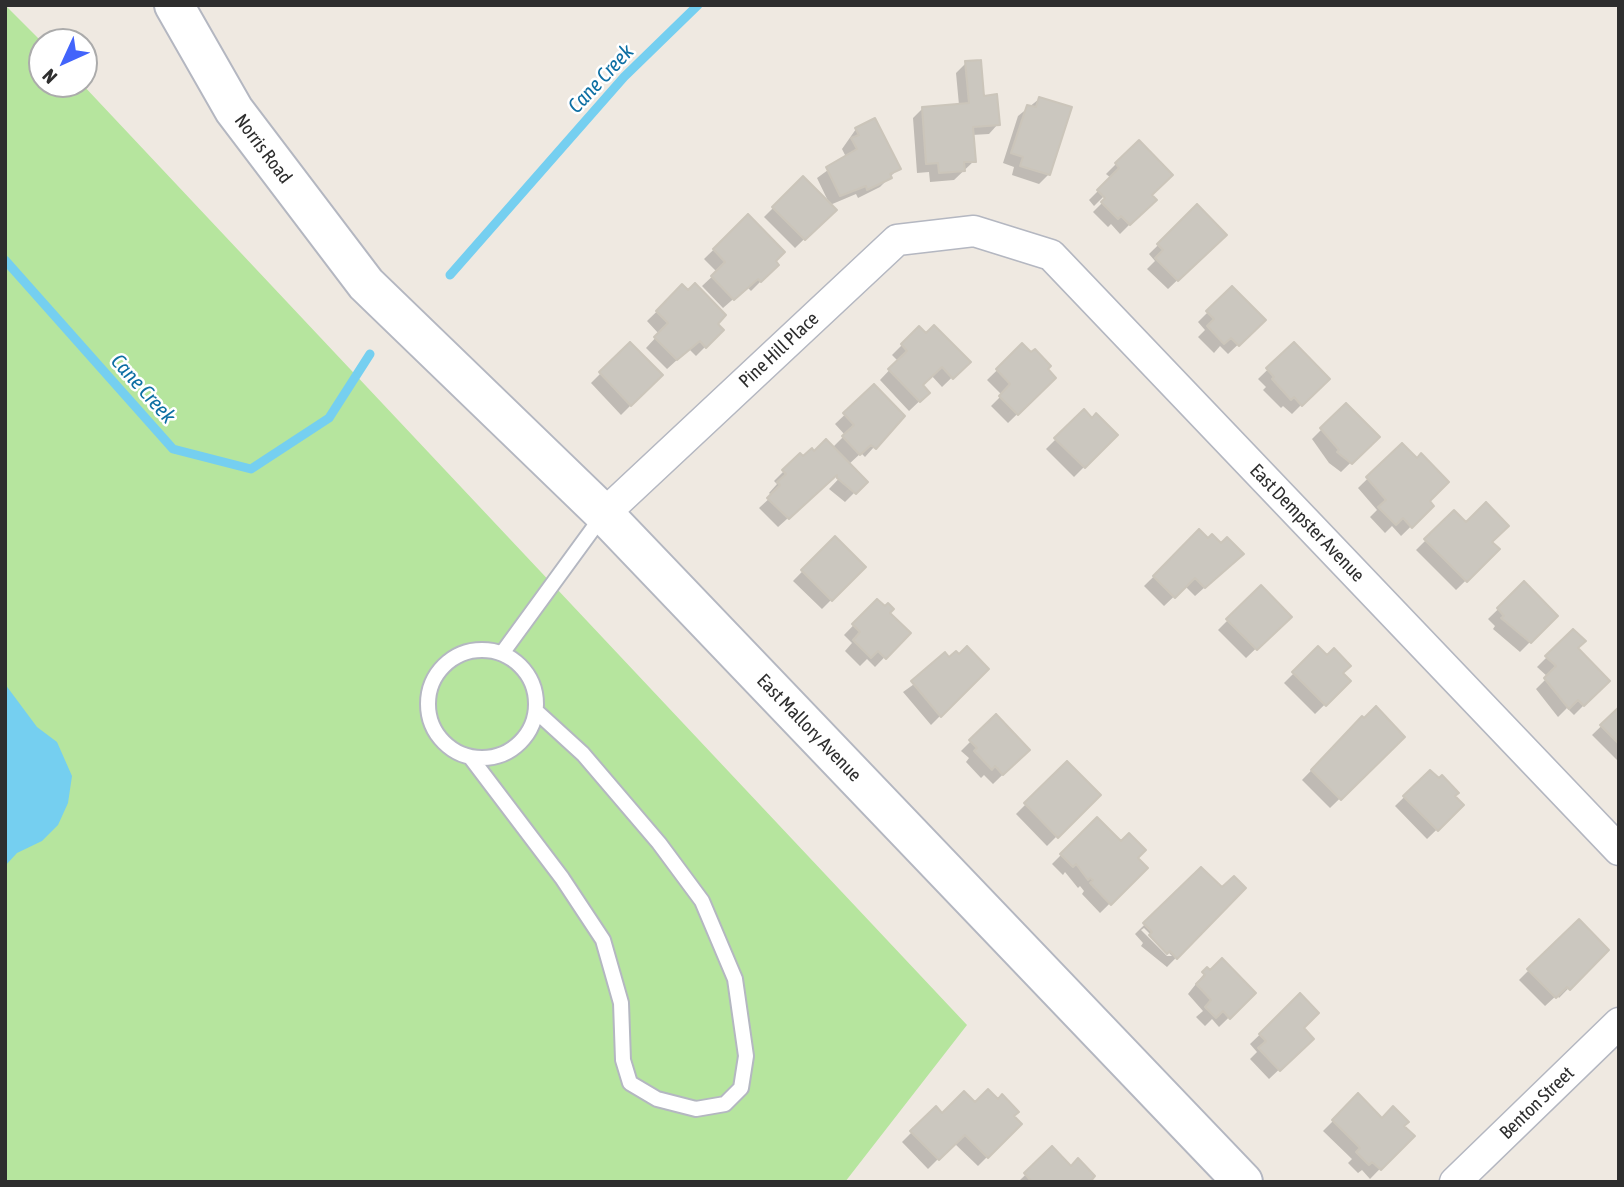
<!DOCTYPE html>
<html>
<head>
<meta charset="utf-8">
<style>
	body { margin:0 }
	#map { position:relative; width:1624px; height:1187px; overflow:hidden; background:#efe9e1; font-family:"Asap Condensed",sans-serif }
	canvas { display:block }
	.frame { position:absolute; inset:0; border:7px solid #2e2e2e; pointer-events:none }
	.north { position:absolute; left:28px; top:28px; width:70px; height:70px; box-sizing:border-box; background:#fff; border:2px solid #ababab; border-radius:50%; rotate:225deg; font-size:19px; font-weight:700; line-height:28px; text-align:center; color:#2e2e2e }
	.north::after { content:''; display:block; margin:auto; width:24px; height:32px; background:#4264fb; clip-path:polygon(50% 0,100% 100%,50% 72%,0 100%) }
</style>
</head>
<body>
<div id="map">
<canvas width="1624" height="1187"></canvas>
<div class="frame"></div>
<div class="north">N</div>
</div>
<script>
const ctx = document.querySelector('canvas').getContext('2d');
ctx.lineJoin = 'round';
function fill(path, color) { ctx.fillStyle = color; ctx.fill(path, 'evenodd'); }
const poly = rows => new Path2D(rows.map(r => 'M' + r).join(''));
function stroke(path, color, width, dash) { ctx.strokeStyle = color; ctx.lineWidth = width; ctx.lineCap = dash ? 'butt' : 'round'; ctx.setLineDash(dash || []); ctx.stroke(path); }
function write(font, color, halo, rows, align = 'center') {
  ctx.font = font + ' "Asap Condensed",sans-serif'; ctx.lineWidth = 5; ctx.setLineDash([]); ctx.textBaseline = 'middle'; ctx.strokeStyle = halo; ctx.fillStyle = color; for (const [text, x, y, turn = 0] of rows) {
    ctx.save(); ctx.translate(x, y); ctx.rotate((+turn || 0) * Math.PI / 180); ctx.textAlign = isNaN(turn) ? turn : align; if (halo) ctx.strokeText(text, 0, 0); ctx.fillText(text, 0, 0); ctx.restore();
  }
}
fill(poly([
	[5,5,42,42,42,84,82,84,967,1025,845,1182,5,1182]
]), '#b6e59e');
fill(poly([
	[5,684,37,727,57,742,72,776,68,803,58,825,42,841,17,853,5,866]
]), '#75cff0');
fill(poly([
	[966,63,998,124,989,134,972,135,974,161,954,180,930,182,929,172,917,173,913,118,922,109,959,105,956,73],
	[1039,99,1049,174,1039,184,1012,175,1014,167,1003,163,1018,116],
	[856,129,899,168,880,187,858,198,856,194,830,205,817,178,846,157,842,149],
	[1138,142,1150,195,1154,200,1120,234,1111,224,1108,227,1093,212,1112,193,1109,191,1094,206,1089,200,1111,178,1106,174],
	[803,178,834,210,795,248,764,217],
	[1197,207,1225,235,1168,289,1147,269,1155,261,1149,254],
	[748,216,777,265,751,291,747,287,723,308,702,286,717,272,704,259],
	[682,287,722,330,696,356,689,349,667,369,646,348,659,334,647,321],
	[1232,288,1264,320,1228,354,1220,346,1214,353,1198,337,1205,330,1198,322],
	[919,328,968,362,942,387,931,375,920,385,928,393,909,411,880,380,898,361,892,355],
	[630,344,661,375,621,415,591,383],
	[1294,344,1327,379,1292,414,1283,406,1281,408,1263,390,1266,387,1258,379],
	[1022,346,1054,378,1008,423,991,406,1002,395,987,380],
	[874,387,874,447,865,457,861,453,848,465,865,482,845,502,829,489,846,471,843,469,778,527,759,508,772,496,769,493,777,484,774,481,800,455,803,459,832,448,845,435,835,424],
	[1346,405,1377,437,1341,472,1329,463,1312,439],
	[1084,411,1116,435,1074,477,1046,449],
	[1402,445,1432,506,1401,536,1392,526,1385,533,1370,517,1377,510,1358,488],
	[1454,512,1498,549,1456,590,1416,550],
	[1199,532,1232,563,1195,596,1185,586,1164,606,1144,586],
	[835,538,864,567,822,609,793,581],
	[1524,584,1556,616,1520,652,1493,629,1495,626,1488,619],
	[1260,588,1289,617,1246,658,1218,630],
	[877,601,908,633,875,667,867,659,860,666,845,651,852,643,844,635],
	[1573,631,1576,648,1608,681,1574,715,1567,708,1558,717,1536,689,1548,677,1537,667],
	[1318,649,1349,681,1315,714,1284,683],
	[949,659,987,669,931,725,903,692],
	[1619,709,1619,762,1592,735],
	[996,716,1028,750,993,784,984,775,981,778,966,762,969,758,961,751],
	[1362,718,1403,737,1330,808,1302,780],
	[1067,763,1098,795,1047,846,1016,814],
	[1430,772,1462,805,1427,839,1395,806],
	[1097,819,1146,868,1100,913,1082,894,1084,891,1080,886,1078,888,1065,872,1063,875,1052,864],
	[1201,869,1222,890,1244,888,1167,967,1141,946,1143,943,1135,934],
	[1144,928,1172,956,1167,956,1141,930],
	[1578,921,1606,950,1559,998,1557,995,1545,1006,1519,980],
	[1207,970,1254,993,1219,1027,1212,1019,1205,1026,1196,1017,1203,1011,1188,994],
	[1300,996,1302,1048,1269,1079,1250,1059,1257,1052,1250,1044],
	[1358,1096,1382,1120,1402,1126,1412,1136,1370,1179,1362,1170,1358,1173,1348,1163,1352,1159,1323,1131],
	[975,1105,1012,1116,1020,1124,978,1166,954,1143,928,1169,902,1142,936,1108,942,1115],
	[1052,1149,1087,1182,1018,1182]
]), '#0003');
stroke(poly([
	[5,260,173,449,251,469,329,418,370,354],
	[450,275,624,77,698,5]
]), '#75cff0', 9);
const building = poly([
	[981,60,984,96,997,94,1000,125,973,127,976,162,964,162,965,171,939,173,938,163,926,164,922,107,969,103,965,61,981,60],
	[1039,97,1072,107,1050,175,1020,166,1023,157,1011,153,1027,105,1036,107,1039,97],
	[875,118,901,169,890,174,892,178,867,190,866,186,840,196,826,167,857,149,851,138,859,135,855,128,875,118],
	[1139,140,1173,175,1152,195,1157,200,1130,225,1121,216,1118,219,1101,202,1105,198,1097,190,1119,168,1115,163,1139,140],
	[803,176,837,210,805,240,772,207,803,176],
	[1197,204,1227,235,1178,281,1155,258,1163,250,1157,244,1197,204],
	[748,214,785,252,776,261,779,265,761,282,758,279,734,300,711,276,725,262,713,249,748,214],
	[695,283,726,315,718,324,724,330,706,348,700,341,677,360,654,337,668,323,656,311,682,284,688,290,695,283],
	[1232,286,1266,320,1239,346,1231,338,1224,344,1207,326,1214,319,1206,311,1232,286],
	[934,325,971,362,953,379,942,367,923,385,930,393,920,402,888,369,907,351,901,344,919,326,926,333,934,325],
	[630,342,663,375,631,406,599,372,630,342],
	[1294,342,1330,379,1302,406,1294,397,1291,400,1272,379,1274,377,1266,368,1294,342],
	[1022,343,1031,352,1035,349,1051,366,1048,369,1056,378,1018,415,999,396,1010,384,996,369,1022,343],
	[874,384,905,416,876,449,871,445,860,455,842,436,854,425,843,413,874,384],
	[1346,403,1380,437,1352,464,1337,452,1339,450,1320,428,1346,403],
	[1084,409,1092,418,1096,413,1118,435,1085,468,1054,438,1084,409],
	[826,439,868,482,856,494,837,478,837,475,789,519,767,498,780,485,777,482,786,474,782,470,800,453,803,456,812,448,814,451,826,439],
	[1402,443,1417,458,1421,453,1449,482,1430,501,1434,506,1412,528,1403,518,1396,525,1378,507,1386,500,1366,477,1402,443],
	[1486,502,1509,526,1492,542,1500,549,1467,582,1424,539,1454,510,1466,522,1486,502],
	[1199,529,1208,538,1212,534,1221,543,1227,537,1244,554,1205,588,1195,578,1175,598,1153,576,1199,529],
	[835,536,866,567,832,601,801,570,835,536],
	[1524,581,1558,616,1531,643,1501,618,1504,616,1497,608,1524,581],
	[1261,585,1292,617,1257,650,1226,619,1261,585],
	[877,599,885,606,888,603,894,609,890,613,911,633,886,659,878,651,871,658,853,640,860,632,852,624,877,599],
	[1573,629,1586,641,1578,648,1610,681,1584,706,1578,700,1569,709,1544,678,1556,666,1545,656,1573,629],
	[967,646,989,669,941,717,911,681,945,652,949,657,956,651,959,654,967,646],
	[1318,646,1327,655,1334,648,1351,666,1343,673,1351,681,1326,706,1292,672,1318,646],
	[1376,706,1405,737,1341,800,1311,770,1362,716,1364,718,1376,706],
	[1619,707,1619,744,1600,725,1619,707],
	[996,714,1030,750,1003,775,995,766,992,770,974,751,977,748,969,740,996,714],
	[1067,761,1101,795,1058,838,1024,803,1067,761],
	[1430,770,1439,778,1442,775,1459,793,1455,796,1464,805,1438,831,1403,796,1430,770],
	[1097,817,1121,841,1129,833,1146,850,1138,858,1148,868,1111,905,1090,883,1093,880,1090,878,1088,880,1076,864,1073,867,1060,854,1097,817],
	[1201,867,1222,887,1234,876,1246,888,1177,959,1170,951,1167,954,1149,935,1152,932,1143,923,1201,867],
	[1579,919,1609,950,1570,990,1567,987,1556,998,1527,969,1579,919],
	[1222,958,1256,993,1230,1019,1223,1011,1216,1018,1205,1007,1211,1000,1196,984,1205,975,1202,972,1207,967,1210,970,1222,958],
	[1300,993,1319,1013,1304,1028,1314,1039,1280,1071,1258,1048,1266,1041,1259,1034,1300,993],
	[988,1089,998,1099,1002,1094,1019,1112,1014,1116,1022,1124,988,1158,965,1135,939,1160,910,1131,936,1106,942,1113,964,1091,975,1102,988,1089],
	[1358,1093,1382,1118,1393,1106,1409,1122,1404,1126,1415,1136,1381,1170,1372,1162,1369,1165,1356,1152,1360,1148,1332,1120,1358,1093],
	[1052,1146,1071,1166,1078,1158,1095,1176,1090,1182,1032,1182,1024,1173,1052,1146]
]);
fill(building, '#cbc7bf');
stroke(building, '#cbc5ba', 2);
const lane = poly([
	'428 704a54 54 0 1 1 108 0a54 54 0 1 1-108 0Z',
	[503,652,603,515],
	[471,758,562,878,603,940,621,1003,623,1060,630,1083,657,1099,696,1109,725,1104,741,1088,746,1056,735,979,702,901,659,843,583,754,537,712]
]);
const street = poly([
	[604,514,897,240,974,231,1051,255,1619,850],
	[1455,1182,1619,1023]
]);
const secondary = poly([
	[174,5,234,110,366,284,604,514,1243,1182]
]);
stroke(lane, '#b4b7c1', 18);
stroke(street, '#b4b7c1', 33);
stroke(secondary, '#b4b7c1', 42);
stroke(lane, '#fff', 14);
stroke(street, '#fff', 30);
stroke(secondary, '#fff', 38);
write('19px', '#2e2e2e', '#fff', [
	["Norris Road",263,149,53],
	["Pine Hill Place",779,350,-43],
	["East Dempster Avenue",1307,523,46],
	["East Mallory Avenue",809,728,46],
	["Benton Street",1537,1103,-44]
]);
write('italic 21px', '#0d6fa3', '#fff', [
	["Cane Creek",601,79,-47],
	["Cane Creek",143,389,48]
]);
</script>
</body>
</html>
